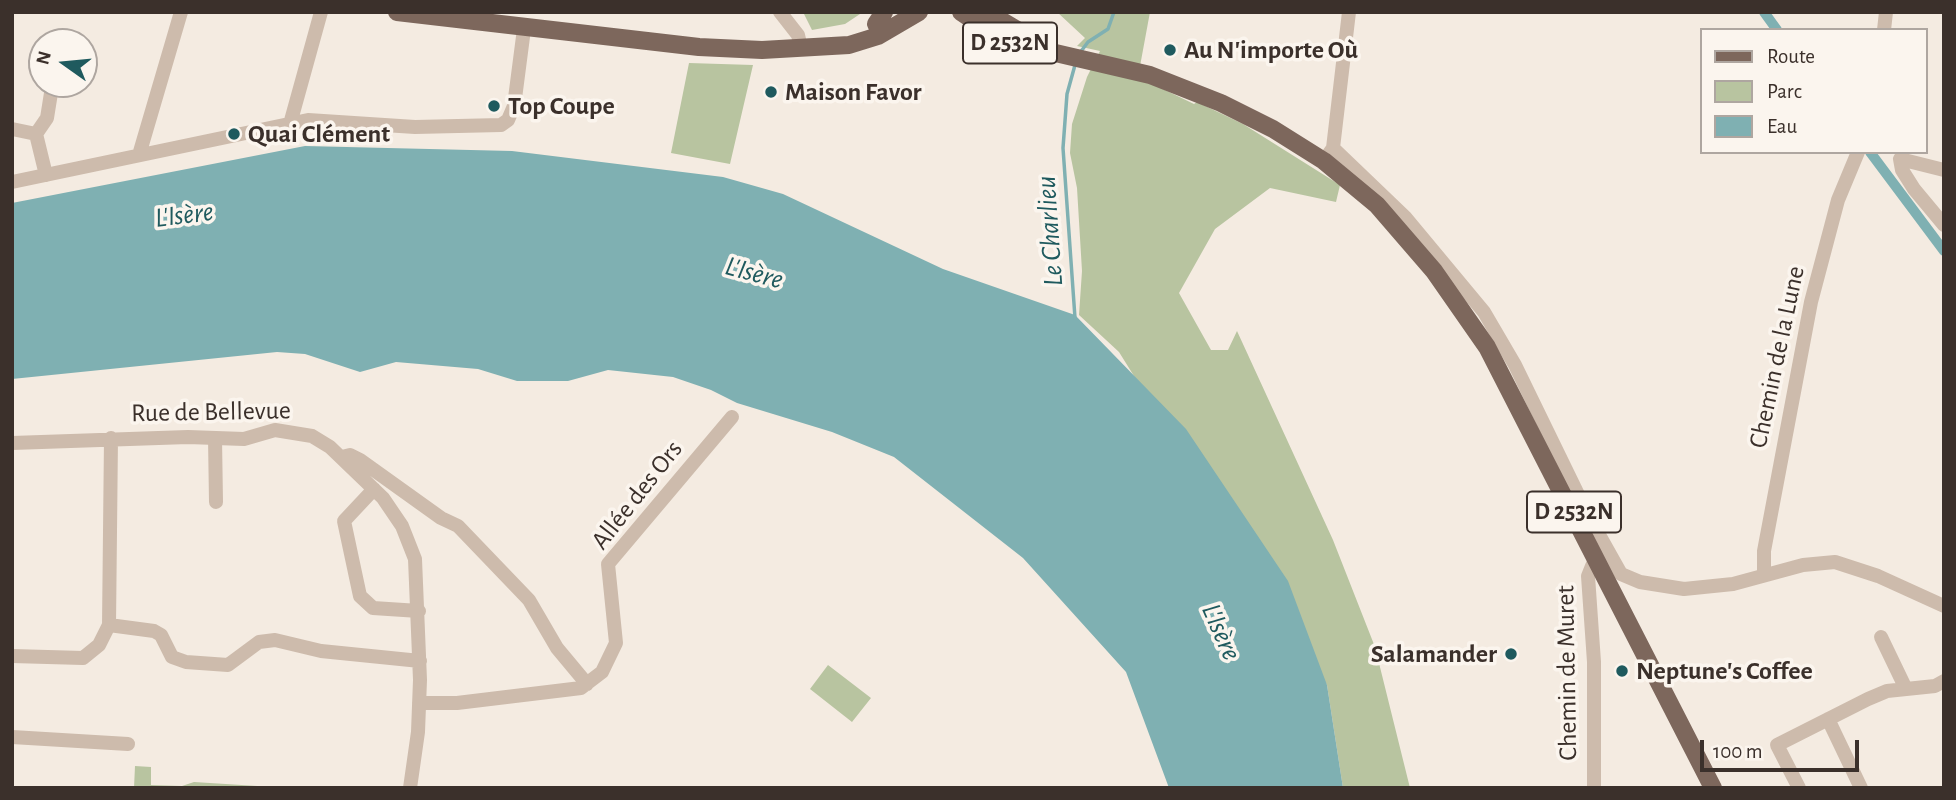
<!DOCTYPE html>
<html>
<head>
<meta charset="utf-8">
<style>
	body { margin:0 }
	#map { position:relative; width:1956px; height:800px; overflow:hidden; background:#f4ebe1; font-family:"Alegreya Sans",sans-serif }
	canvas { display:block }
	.frame { position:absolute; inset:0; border:14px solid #3b302b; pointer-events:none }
	.legend { position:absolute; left:1700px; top:28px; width:228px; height:126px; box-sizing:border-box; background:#fbf5ee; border:2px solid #aea6a0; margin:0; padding:9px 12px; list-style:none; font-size:21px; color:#3b302b }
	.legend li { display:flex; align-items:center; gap:14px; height:35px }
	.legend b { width:35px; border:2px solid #aea6a0 }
	.north { position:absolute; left:28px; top:28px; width:70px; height:70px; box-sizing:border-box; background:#fbf5ee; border:2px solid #aea6a0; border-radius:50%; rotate:285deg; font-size:19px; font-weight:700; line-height:28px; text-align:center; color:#3b302b }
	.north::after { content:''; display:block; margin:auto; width:24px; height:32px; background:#1f5a5e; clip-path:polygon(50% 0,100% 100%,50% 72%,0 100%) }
	.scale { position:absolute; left:1700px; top:740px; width:159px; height:32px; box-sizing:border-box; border:4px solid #3b302b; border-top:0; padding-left:9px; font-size:21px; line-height:24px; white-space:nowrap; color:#3b302b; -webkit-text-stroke:5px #fbf5ee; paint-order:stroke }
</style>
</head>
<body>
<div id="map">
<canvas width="1956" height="800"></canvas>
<div class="frame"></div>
<ul class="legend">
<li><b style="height:9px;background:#7d675c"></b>Route</li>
<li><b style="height:19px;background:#b8c4a0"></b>Parc</li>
<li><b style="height:19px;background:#7fb0b2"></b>Eau</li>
</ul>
<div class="north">N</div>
<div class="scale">100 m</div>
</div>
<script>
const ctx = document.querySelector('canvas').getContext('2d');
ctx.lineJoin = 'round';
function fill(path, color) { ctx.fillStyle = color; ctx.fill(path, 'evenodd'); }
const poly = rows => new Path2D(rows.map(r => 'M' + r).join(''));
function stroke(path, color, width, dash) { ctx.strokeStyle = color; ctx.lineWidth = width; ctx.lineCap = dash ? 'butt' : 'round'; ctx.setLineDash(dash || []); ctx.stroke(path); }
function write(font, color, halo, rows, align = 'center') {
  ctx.font = font + ' "Alegreya Sans",sans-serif'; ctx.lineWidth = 7; ctx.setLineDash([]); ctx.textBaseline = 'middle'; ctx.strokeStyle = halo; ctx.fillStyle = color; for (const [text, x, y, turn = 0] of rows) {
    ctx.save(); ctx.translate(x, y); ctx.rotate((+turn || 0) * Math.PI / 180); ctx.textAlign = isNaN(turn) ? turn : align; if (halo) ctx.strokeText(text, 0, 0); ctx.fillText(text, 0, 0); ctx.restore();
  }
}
fill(poly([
	[803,12,863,12,845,24,812,30],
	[1057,12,1150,12,1138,77,1194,104,1197,102,1243,124,1340,185,1336,202,1270,188,1215,229,1179,293,1211,350,1228,350,1237,331,1333,540,1375,647,1410,788,1343,788,1327,685,1119,352,1079,315,1082,271,1077,188,1070,153,1072,124,1087,77,1100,51,1077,46,1085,38],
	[689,63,753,65,730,164,671,153],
	[828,665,871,698,852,722,810,689],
	[135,766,151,767,151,785,182,786,194,782,289,788,134,788]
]), '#b8c4a0');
fill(poly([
	[305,146,512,151,723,177,783,194,943,269,1075,315,1186,429,1288,581,1327,685,1343,788,1169,788,1126,672,1023,558,894,457,832,432,737,403,711,390,673,377,608,370,568,381,517,381,478,369,396,362,360,372,305,354,277,352,12,379,12,203]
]), '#7fb0b2');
stroke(poly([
	[1079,54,1088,42,1108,29,1114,12],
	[1075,318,1063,148,1067,94,1075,65]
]), '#7fb0b2', 3.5);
stroke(poly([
	[1764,12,1777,30],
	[1870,152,1944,251]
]), '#7fb0b2', 10);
stroke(poly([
	[780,12,798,35,801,48],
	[1884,30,1886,12],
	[290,124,321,12],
	[12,129,36,134,46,175],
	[36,134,47,118,51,93],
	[1333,148,1405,217,1484,312,1515,365,1589,517,1621,574,1640,582,1684,589,1733,584,1803,565,1835,562,1878,576,1944,606],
	[139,155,181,12],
	[1328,155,1333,148,1349,12],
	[1900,159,1902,170,1914,189,1944,225],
	[1900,159,1944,170],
	[12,182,308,120,415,127,501,125,508,120,514,106,524,29],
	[215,438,216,502],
	[12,443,188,437,244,439,275,430,312,436,330,447,383,498,402,526,415,559,420,680,418,732,410,788],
	[342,457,350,455,360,460,441,518,458,526,529,600,557,648,587,684],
	[374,489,344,521,360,596,373,608,419,611],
	[1764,574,1764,551,1811,302,1838,200,1858,152],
	[109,625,154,631,161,635,172,657,186,662,228,665,259,642,275,640,321,651,420,661],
	[1881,637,1906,689],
	[12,656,83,658,99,645,109,625,111,438],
	[419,703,457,703,581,688,602,672,616,643,608,564,732,417],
	[1828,719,1861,788],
	[12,737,128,744],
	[1594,788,1594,662,1588,576,1592,566,1599,561],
	[1799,788,1777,745,1868,699,1887,691,1935,686,1944,681]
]), '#cdbbac', 14);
stroke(poly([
	[397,12,699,47,762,50,849,45,878,36,919,12],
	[961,12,1004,41,1150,75,1221,103,1273,129,1324,161,1377,205,1434,271,1487,347,1713,788],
	[987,12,1044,46],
	[876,24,884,12]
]), '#7d675c', 18);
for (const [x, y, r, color] of [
	[1170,50,7,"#1f5a5e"],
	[771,92,7,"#1f5a5e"],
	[494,106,7,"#1f5a5e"],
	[234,134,7,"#1f5a5e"],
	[1511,654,7,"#1f5a5e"],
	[1622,671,7,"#1f5a5e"]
]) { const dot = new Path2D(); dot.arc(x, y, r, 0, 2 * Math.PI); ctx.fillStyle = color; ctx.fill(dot); stroke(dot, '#fbf5ee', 2.5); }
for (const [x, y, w] of [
	[1010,43,94],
	[1574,512,94]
]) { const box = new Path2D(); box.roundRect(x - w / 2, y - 20.5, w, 41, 5); ctx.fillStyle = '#fbf5ee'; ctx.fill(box); stroke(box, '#3b302b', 2); }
write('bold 24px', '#3b302b', null, [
	["D 2532N",1010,43],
	["D 2532N",1574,512]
]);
write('bold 26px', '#3b302b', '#fbf5ee', [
	["Au N'importe Où",1184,50],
	["Maison Favor",785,92],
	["Top Coupe",508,106],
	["Quai Clément",248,134],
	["Salamander",1497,654,"right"],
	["Neptune's Coffee",1636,671]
], 'left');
write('26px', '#3b302b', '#fbf5ee', [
	["Chemin de la Lune",1777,357,-78],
	["Rue de Bellevue",211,412,-1],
	["Allée des Ors",637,495,-52],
	["Chemin de Muret",1567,673,-91]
]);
write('italic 28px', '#1f5a5e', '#fbf5ee', [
	["L'Isère",184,215,-7],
	["Le Charlieu",1050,231,-94],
	["L'Isère",754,273,15],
	["L'Isère",1221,632,66]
]);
</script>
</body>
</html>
